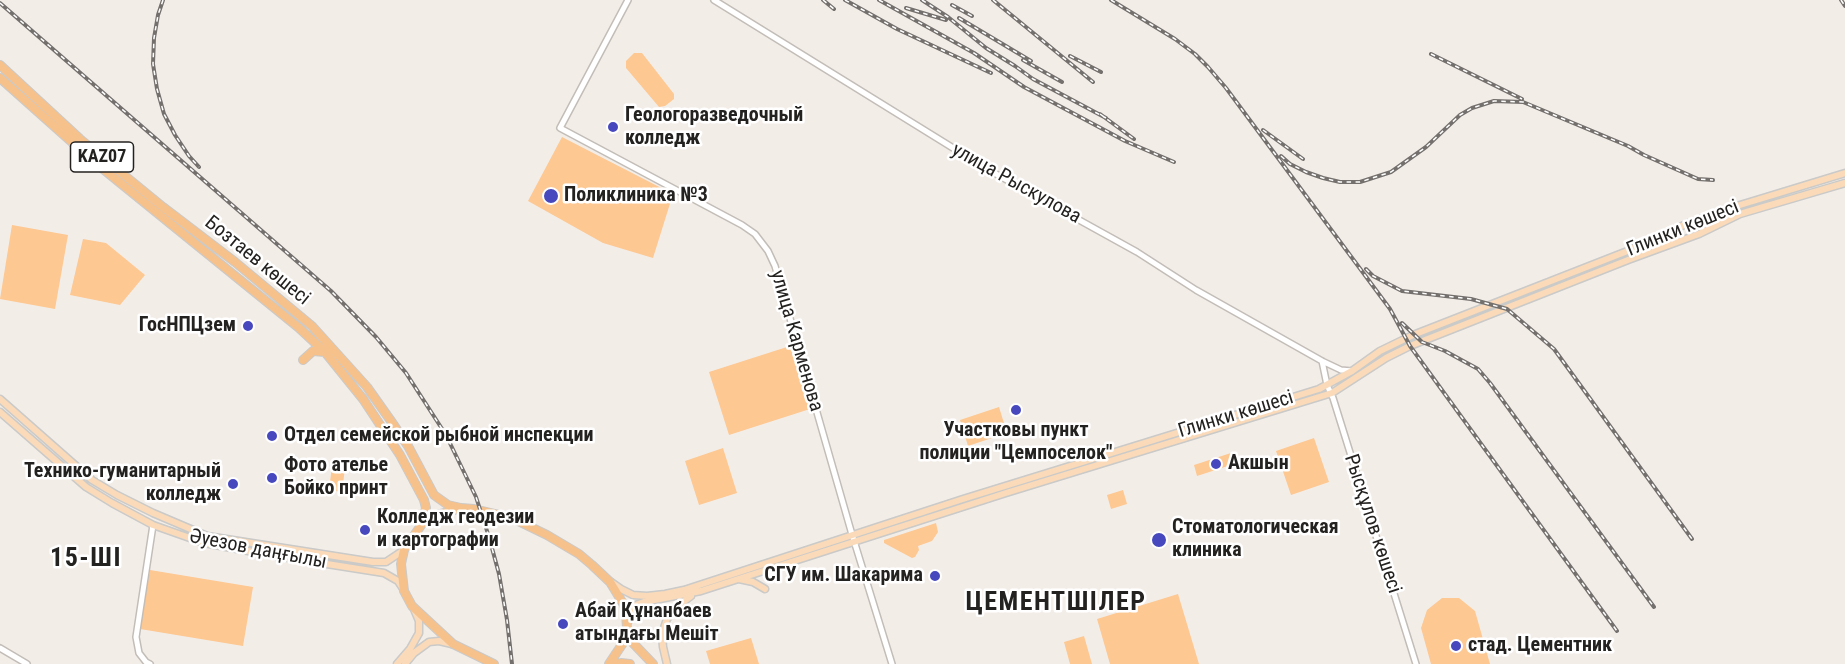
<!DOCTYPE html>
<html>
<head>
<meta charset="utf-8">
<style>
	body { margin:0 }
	canvas { display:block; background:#f3ede8 }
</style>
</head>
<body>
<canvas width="1845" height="664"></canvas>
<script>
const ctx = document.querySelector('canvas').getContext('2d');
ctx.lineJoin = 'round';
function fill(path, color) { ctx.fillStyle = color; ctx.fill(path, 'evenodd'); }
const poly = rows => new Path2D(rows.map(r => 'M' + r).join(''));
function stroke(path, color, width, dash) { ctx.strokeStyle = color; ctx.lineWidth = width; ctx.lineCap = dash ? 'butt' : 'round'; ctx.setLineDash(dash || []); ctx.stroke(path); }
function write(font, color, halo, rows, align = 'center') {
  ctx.font = font + ' "Roboto Condensed",sans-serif'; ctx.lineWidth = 5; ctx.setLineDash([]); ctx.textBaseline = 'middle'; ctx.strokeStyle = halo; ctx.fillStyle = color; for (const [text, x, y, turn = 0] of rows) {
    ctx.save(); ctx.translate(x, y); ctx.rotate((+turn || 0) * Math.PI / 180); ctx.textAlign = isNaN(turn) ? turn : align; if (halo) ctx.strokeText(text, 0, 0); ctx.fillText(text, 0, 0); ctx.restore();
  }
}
fill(poly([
	[634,53,642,53,674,94,674,99,665,106,659,107,626,68,626,61],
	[562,137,673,194,653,258,603,243,528,201],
	[12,225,68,235,55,309,0,299],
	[83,239,106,243,145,275,120,305,70,295],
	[790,346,810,409,729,435,709,372],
	[999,407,1007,433,968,446,960,420],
	[1314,438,1329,482,1291,495,1276,451],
	[723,448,737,493,699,505,685,461],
	[1234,452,1237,463,1197,476,1194,465],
	[332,466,345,468,342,492,329,490],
	[1123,490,1127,504,1111,509,1107,495],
	[936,523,938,532,932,541,918,546,919,550,915,557,912,558,884,543,884,540],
	[150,570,253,587,243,646,140,629],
	[1178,594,1199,664,1110,664,1097,619],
	[1442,598,1459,598,1475,611,1490,664,1431,664,1421,628,1427,610],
	[1084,636,1092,664,1070,664,1064,642],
	[751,638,759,664,710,664,706,651]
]), '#fdc892');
const minor = poly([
	[628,0,560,128,742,225,755,234,768,251,775,266,851,531,892,664],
	[714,0,987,169,1137,252,1196,290,1322,361,1341,370,1352,371],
	[1322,361,1327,385,1333,398,1416,664],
	[0,648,27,664],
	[150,664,146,662,139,653,136,637,153,525]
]);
const major = poly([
	[0,399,92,480,117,495,153,513,207,536,373,562,386,562,404,550],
	[0,412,86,487,112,503,153,525,204,543,276,556,384,573,398,581,404,590],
	[739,579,753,582,765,589],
	[611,582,621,589,633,595,647,596,665,594,684,590,963,499,1319,389,1352,371,1380,351,1413,335,1625,252,1686,224,1740,205,1845,173],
	[628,622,631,611,636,605,644,602,701,591,1006,493,1332,393,1386,358,1410,346,1628,260,1699,234,1740,214,1845,183],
	[397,664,410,649,419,633,419,621,414,609],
	[405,664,414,653,429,642,439,641,452,644],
	[667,664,663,647,662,634,667,619,675,608,691,596]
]);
const highway = poly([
	[0,65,80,139,163,207,235,262,312,326,367,387,391,421,408,446,434,495,448,505,461,508],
	[0,78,92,160,298,327,325,352,363,399,400,455,424,500,426,508,422,524],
	[303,360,313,351,325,352],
	[628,630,632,642,653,664],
	[494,664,453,644,412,606,404,591,401,564,404,550,422,524,437,515,461,508,474,509,512,518,547,535,579,554,592,565,610,582,624,605,626,612,627,629,623,643,609,664],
	[617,664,621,663,630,664]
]);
stroke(minor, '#c3bdb8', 8);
stroke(major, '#cacac9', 9);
stroke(highway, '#cacac9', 10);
stroke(minor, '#fff', 5);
stroke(major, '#fadab9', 6);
stroke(highway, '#f6c18b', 8);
const rail = poly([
	[163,0,158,15,154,38,153,64,157,89,164,114,175,135,189,156,199,167],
	[823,0,834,9],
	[845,0,897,29,991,73],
	[879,0,974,53,1024,87,1125,141,1174,162],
	[922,0,948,17,986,48,1015,66,1033,79,1106,118],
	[993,0,1093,82],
	[1111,0,1175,39,1195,54,1208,67,1226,88,1390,309,1410,346,1617,631],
	[1841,0,1845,6],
	[0,3,331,291,376,337,406,373,446,435,476,497,489,537,499,574,507,620,512,664],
	[952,5,972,16],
	[906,8,946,20],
	[959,18,1031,61],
	[1431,54,1522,99],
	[1070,56,1101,72],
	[1023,60,1062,82],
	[1100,114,1134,139],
	[1263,130,1303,159],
	[1281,156,1290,164,1306,172,1323,178,1340,182,1360,182,1391,172,1426,147,1460,115,1472,108,1494,101,1523,102,1628,146,1644,155,1698,179,1713,180],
	[1366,269,1373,276,1402,291,1471,299,1507,309,1554,349,1692,539],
	[1402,323,1422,342,1445,351,1478,369,1490,383,1654,607]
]);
stroke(rail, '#74706d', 4);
stroke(rail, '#fff', 1.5, [4.5]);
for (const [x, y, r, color] of [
	[613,127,6,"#4748bd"],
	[551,196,8,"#4748bd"],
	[248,326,6,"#4748bd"],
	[1016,410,6,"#4748bd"],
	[272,436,6,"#4748bd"],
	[1216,464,6,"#4748bd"],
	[272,478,6,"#4748bd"],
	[233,484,6,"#4748bd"],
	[365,530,6,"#4748bd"],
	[1159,540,8,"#4748bd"],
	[935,576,6,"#4748bd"],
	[563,624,6,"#4748bd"],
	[1456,646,6,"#4748bd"]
]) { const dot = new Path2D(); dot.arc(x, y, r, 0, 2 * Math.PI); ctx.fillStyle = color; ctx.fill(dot); stroke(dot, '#fff', 2); }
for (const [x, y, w] of [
	[102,157,63]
]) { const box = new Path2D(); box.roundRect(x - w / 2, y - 15, w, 30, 4.5); ctx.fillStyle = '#fff'; ctx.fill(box); stroke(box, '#242220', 1.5); }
write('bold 18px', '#242220', null, [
	["KAZ07",102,157]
]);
write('bold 20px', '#242220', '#fff', [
	["Геологоразведочный",625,116],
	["колледж",625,139],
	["Поликлиника №3",564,196],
	["ГосНПЦзем",236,326,"right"],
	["Участковы пункт",1016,431,"center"],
	["полиции \"Цемпоселок\"",1016,454,"center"],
	["Отдел семейской рыбной инспекции",284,436],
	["Акшын",1228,464],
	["Фото ателье",284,466],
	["Бойко принт",284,489],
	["Технико-гуманитарный",221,472,"right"],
	["колледж",221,495,"right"],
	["Колледж геодезии",377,518],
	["и картографии",377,541],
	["Стоматологическая",1172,528],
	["клиника",1172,551],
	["СГУ им. Шакарима",923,576,"right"],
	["Абай Құнанбаев",575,612],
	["атындағы Мешіт",575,635],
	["стад. Цементник",1468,646]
], 'left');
write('20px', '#242220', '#fff', [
	["улица Рыскулова",1016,184,29],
	["Глинки көшесі",1683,229,-22],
	["Бозтаев көшесі",257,261,39],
	["улица Карменова",796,341,74],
	["Глинки көшесі",1236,415,-17],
	["Рысқұлов көшесі",1372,524,72],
	["Әуезов даңғылы",258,550,11]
]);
ctx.letterSpacing = '1.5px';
write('bold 26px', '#242220', '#fff', [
	["15-ШІ",86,559],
	["ЦЕМЕНТШІЛЕР",1056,603]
]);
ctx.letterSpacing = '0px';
</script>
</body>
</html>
